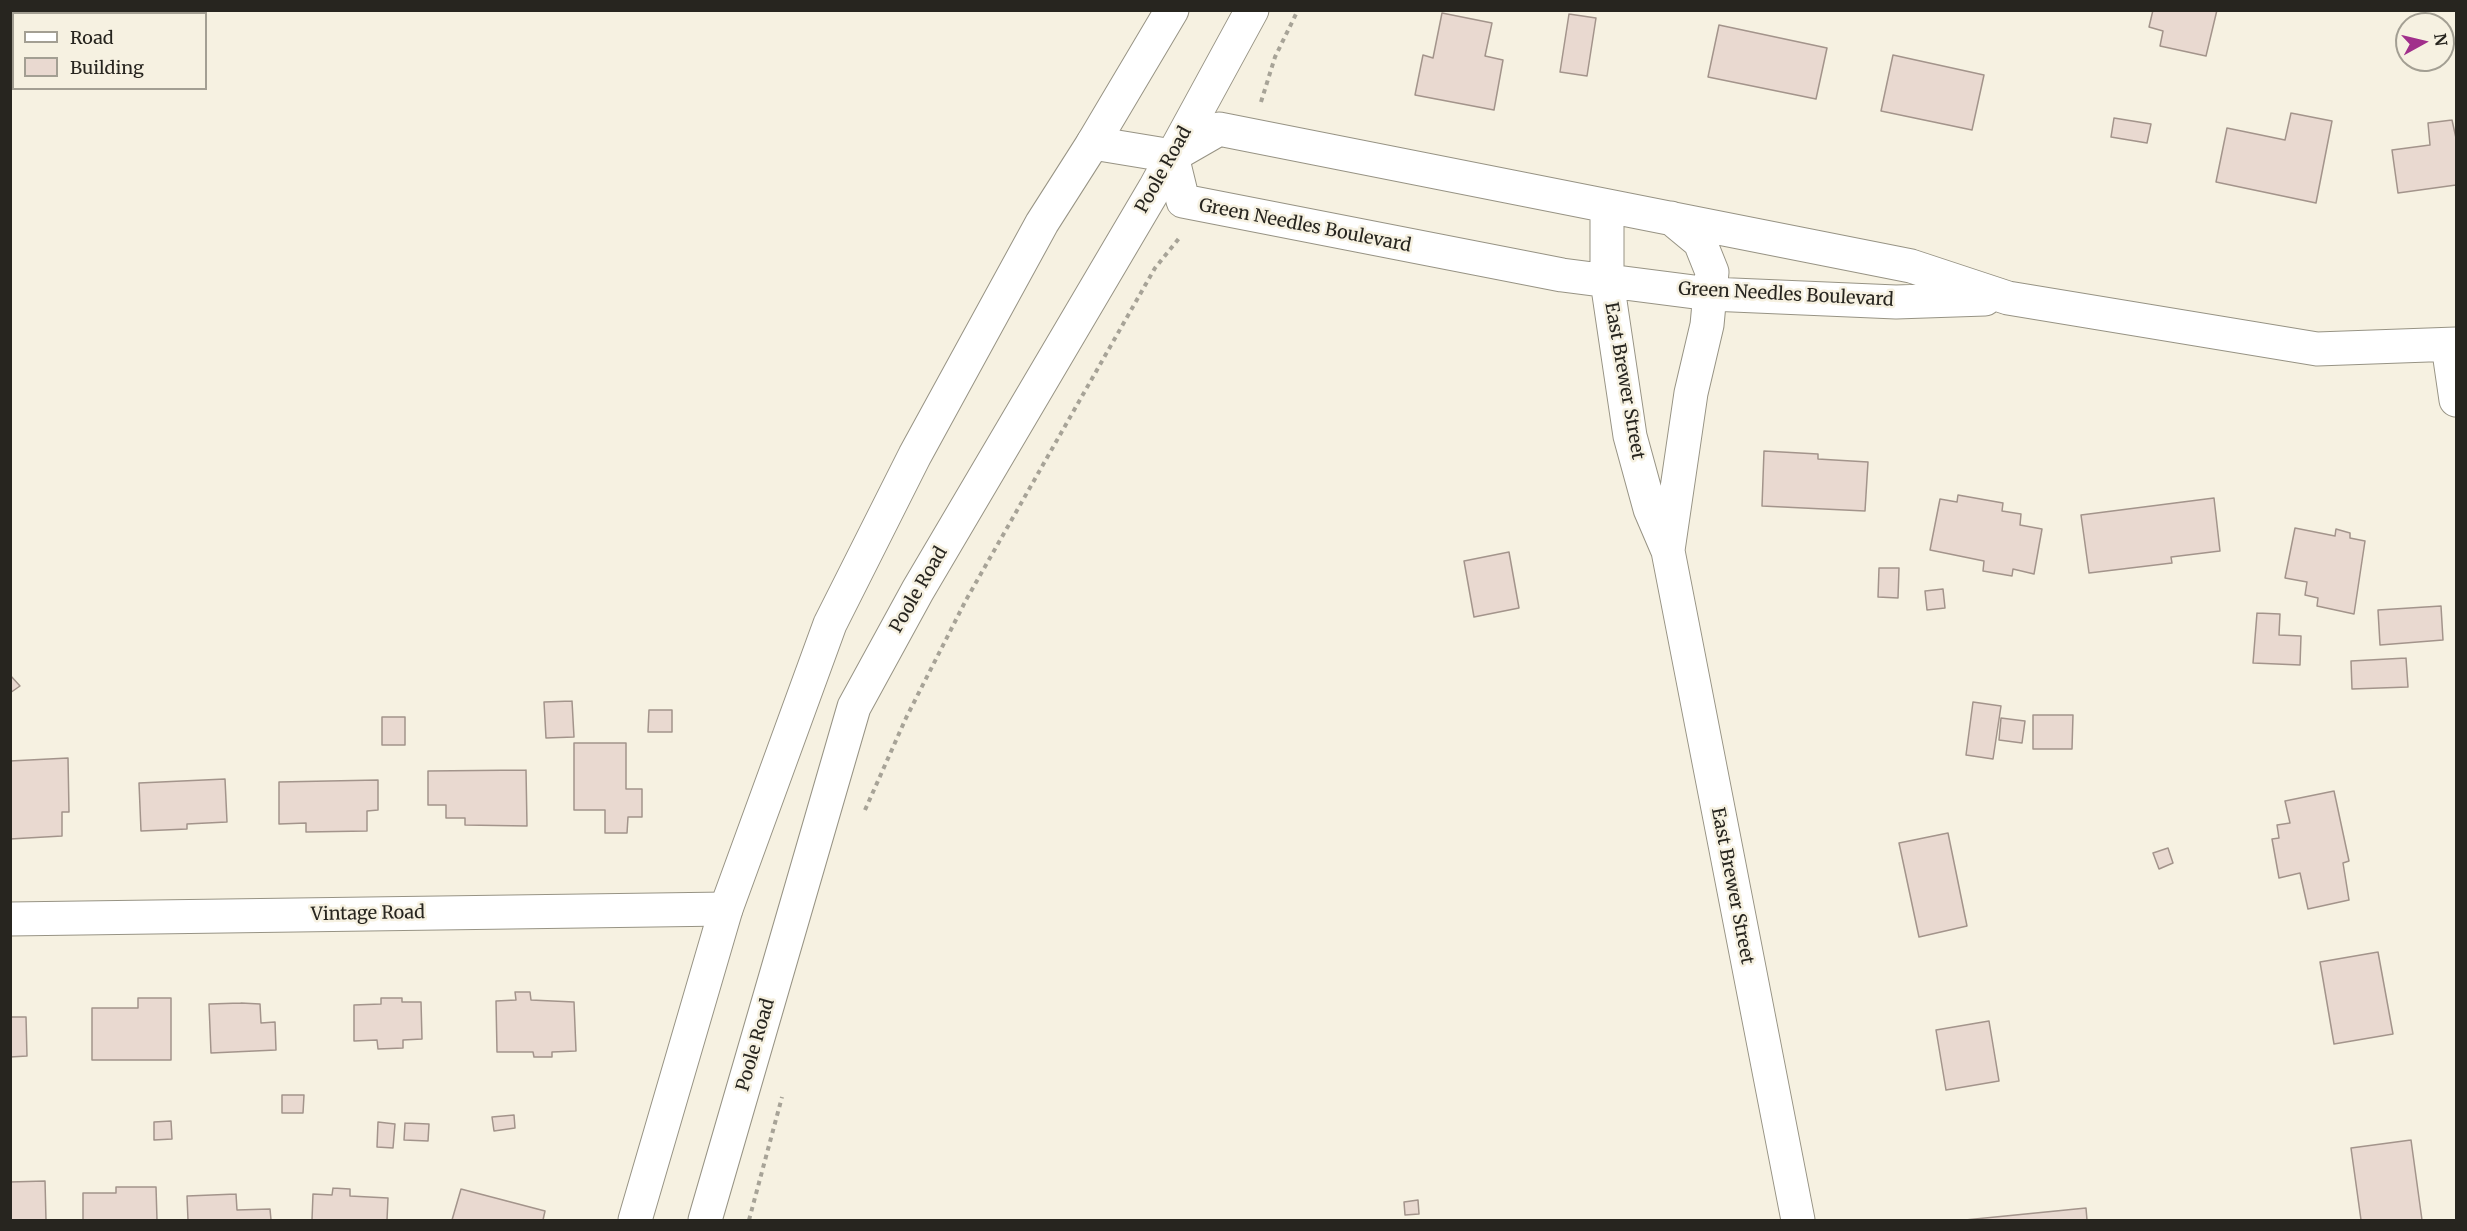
<!DOCTYPE html>
<html>
<head>
<meta charset="utf-8">
<style>
	body { margin:0 }
	#map { position:relative; width:2467px; height:1231px; overflow:hidden; background:#f6f1e1; font-family:Merriweather,serif }
	canvas { display:block }
	.frame { position:absolute; inset:0; border:12px solid #27251f; pointer-events:none }
	.legend { position:absolute; left:12px; top:12px; width:195px; height:78px; box-sizing:border-box; background:#f6f1e1; border:2px solid #a39f93; margin:0; padding:8px 10px; list-style:none; font-size:18px; color:#27251f }
	.legend li { display:flex; align-items:center; gap:12px; height:30px }
	.legend b { width:30px; border:2px solid #a39f93 }
	.north { position:absolute; left:2395px; top:12px; width:60px; height:60px; box-sizing:border-box; background:#f6f1e1; border:2px solid #a39f93; border-radius:50%; rotate:82deg; font-size:16px; font-weight:700; line-height:24px; text-align:center; color:#27251f }
	.north::after { content:''; display:block; margin:auto; width:21px; height:27px; background:#a12f8b; clip-path:polygon(50% 0,100% 100%,50% 72%,0 100%) }
</style>
</head>
<body>
<div id="map">
<canvas width="2467" height="1231"></canvas>
<div class="frame"></div>
<ul class="legend">
<li><b style="height:8px;background:#fff"></b>Road</li>
<li><b style="height:16px;background:#e9d9d0"></b>Building</li>
</ul>
<div class="north">N</div>
</div>
<script>
const ctx = document.querySelector('canvas').getContext('2d');
ctx.lineJoin = 'round';
function fill(path, color) { ctx.fillStyle = color; ctx.fill(path, 'evenodd'); }
const poly = rows => new Path2D(rows.map(r => 'M' + r).join(''));
function stroke(path, color, width, dash) { ctx.strokeStyle = color; ctx.lineWidth = width; ctx.lineCap = dash ? 'butt' : 'round'; ctx.setLineDash(dash || []); ctx.stroke(path); }
function write(font, color, halo, rows, align = 'center') {
  ctx.font = font + ' Merriweather,serif'; ctx.lineWidth = 5; ctx.setLineDash([]); ctx.textBaseline = 'middle'; ctx.strokeStyle = halo; ctx.fillStyle = color; for (const [text, x, y, turn = 0] of rows) {
    ctx.save(); ctx.translate(x, y); ctx.rotate((+turn || 0) * Math.PI / 180); ctx.textAlign = isNaN(turn) ? turn : align; if (halo) ctx.strokeText(text, 0, 0); ctx.fillText(text, 0, 0); ctx.restore();
  }
}
const building = poly([
	[2153,10,2217,10,2206,56,2160,46,2163,31,2149,27,2153,10],
	[1442,13,1492,23,1485,56,1503,60,1494,110,1415,95,1423,55,1433,58,1442,13],
	[1569,14,1596,18,1587,76,1560,72,1569,14],
	[1719,25,1827,48,1816,99,1708,77,1719,25],
	[1893,55,1984,75,1972,130,1881,111,1893,55],
	[2291,113,2332,121,2316,203,2216,182,2227,128,2285,140,2291,113],
	[2114,118,2151,124,2147,143,2111,137,2114,118],
	[2452,120,2456,138,2456,185,2398,193,2392,150,2430,145,2428,123,2452,120],
	[1764,451,1818,454,1818,459,1868,462,1865,511,1762,506,1764,451],
	[1958,495,2003,503,2002,511,2021,514,2020,525,2042,529,2034,574,2013,569,2012,576,1983,571,1984,561,1930,550,1940,499,1957,502,1958,495],
	[2214,498,2220,551,2171,557,2172,563,2089,573,2081,515,2214,498],
	[2295,528,2335,536,2336,529,2350,533,2350,538,2365,541,2354,614,2317,606,2318,598,2305,595,2307,582,2285,578,2295,528],
	[1509,552,1519,608,1474,617,1464,561,1509,552],
	[1879,568,1899,568,1898,598,1878,597,1879,568],
	[1943,589,1945,608,1927,610,1925,591,1943,589],
	[2441,606,2443,640,2380,645,2378,610,2441,606],
	[2257,613,2280,614,2279,635,2301,636,2300,665,2253,663,2257,613],
	[2406,658,2408,687,2352,689,2351,661,2406,658],
	[10,675,20,686,10,693,10,675],
	[572,701,574,737,546,738,544,702,572,701],
	[1973,702,2001,706,1993,759,1966,755,1973,702],
	[649,710,672,710,672,732,648,732,649,710],
	[2033,715,2073,715,2072,749,2033,749,2033,715],
	[382,717,405,717,405,745,382,745,382,717],
	[2001,718,2025,721,2022,743,1999,740,2001,718],
	[574,743,626,743,626,789,642,789,642,817,628,817,627,833,605,833,605,810,574,810,574,743],
	[68,758,69,812,62,812,62,836,10,839,10,761,68,758],
	[526,770,527,826,465,825,465,818,446,818,446,805,428,805,428,771,526,770],
	[225,779,227,822,187,824,187,829,141,831,139,783,225,779],
	[378,780,378,810,367,811,367,831,306,832,306,823,279,824,279,782,378,780],
	[2334,791,2349,861,2343,863,2349,900,2308,909,2300,873,2279,878,2272,839,2279,838,2277,825,2290,823,2285,801,2334,791],
	[1948,833,1967,926,1919,937,1899,843,1948,833],
	[2168,848,2173,863,2159,869,2153,853,2168,848],
	[2378,952,2393,1034,2334,1044,2320,962,2378,952],
	[515,992,530,992,531,1000,574,1002,576,1051,552,1052,552,1057,534,1057,533,1052,497,1052,496,1001,516,1000,515,992],
	[138,998,171,998,171,1060,92,1060,92,1008,138,1008,138,998],
	[381,998,402,998,402,1002,421,1002,422,1039,403,1040,403,1048,378,1049,377,1040,354,1041,354,1005,381,1004,381,998],
	[241,1003,260,1004,261,1023,275,1022,276,1050,211,1053,209,1004,241,1003],
	[10,1017,26,1017,27,1056,10,1057,10,1017],
	[1989,1021,1999,1081,1946,1090,1936,1030,1989,1021],
	[282,1095,304,1095,303,1113,282,1113,282,1095],
	[514,1115,515,1128,494,1131,492,1117,514,1115],
	[171,1121,172,1139,154,1140,154,1122,171,1121],
	[378,1122,395,1124,393,1148,377,1147,378,1122],
	[405,1123,429,1124,428,1141,404,1140,405,1123],
	[2411,1140,2422,1220,2361,1220,2351,1148,2411,1140],
	[45,1181,46,1220,10,1220,10,1182,45,1181],
	[116,1187,156,1187,157,1220,83,1220,83,1193,116,1193,116,1187],
	[333,1188,350,1189,350,1196,388,1198,387,1220,312,1220,313,1194,332,1195,333,1188],
	[461,1189,545,1211,543,1220,452,1220,461,1189],
	[236,1194,237,1210,270,1209,271,1220,188,1220,187,1196,236,1194],
	[1418,1200,1419,1214,1405,1215,1404,1202,1418,1200],
	[2086,1208,2087,1220,1965,1220,2086,1208]
]);
fill(building, '#e9d9d0');
stroke(building, '#a3948b', 1.5);
const minor = poly([
	[1093,143,1172,156],
	[1172,156,1219,129,1911,266,2008,298,2317,349,2456,344],
	[1172,156,1183,201,1562,275,1710,294,1896,302,1985,299],
	[1607,206,1607,281,1630,436,1650,509,1668,551,1798,1220],
	[2448,345,2456,400],
	[1668,550,1691,393,1707,325,1712,272,1700,242,1671,218],
	[10,919,726,909]
]);
const major = poly([
	[635,1220,726,909,830,624,915,455,1042,223,1093,143,1172,10],
	[705,1220,854,707,918,590,1155,188,1252,10]
]);
stroke(minor, '#979384', 35);
stroke(major, '#979384', 35);
stroke(poly([
	[1261,102,1275,57,1298,10],
	[865,810,906,718,966,600,1155,268,1180,237],
	[749,1220,782,1097]
]), '#a7a397', 4, [4.5, 4.5]);
stroke(minor, '#fff', 33);
stroke(major, '#fff', 33);
write('18px', '#27251f', '#f6f1e1', [
	["Poole Road",1164,170,-61],
	["Green Needles Boulevard",1305,226,11],
	["Green Needles Boulevard",1786,295,3],
	["East Brewer Street",1624,381,80],
	["Poole Road",919,590,-60],
	["East Brewer Street",1732,886,79],
	["Vintage Road",368,914,-1],
	["Poole Road",756,1045,-74]
]);
</script>
</body>
</html>
